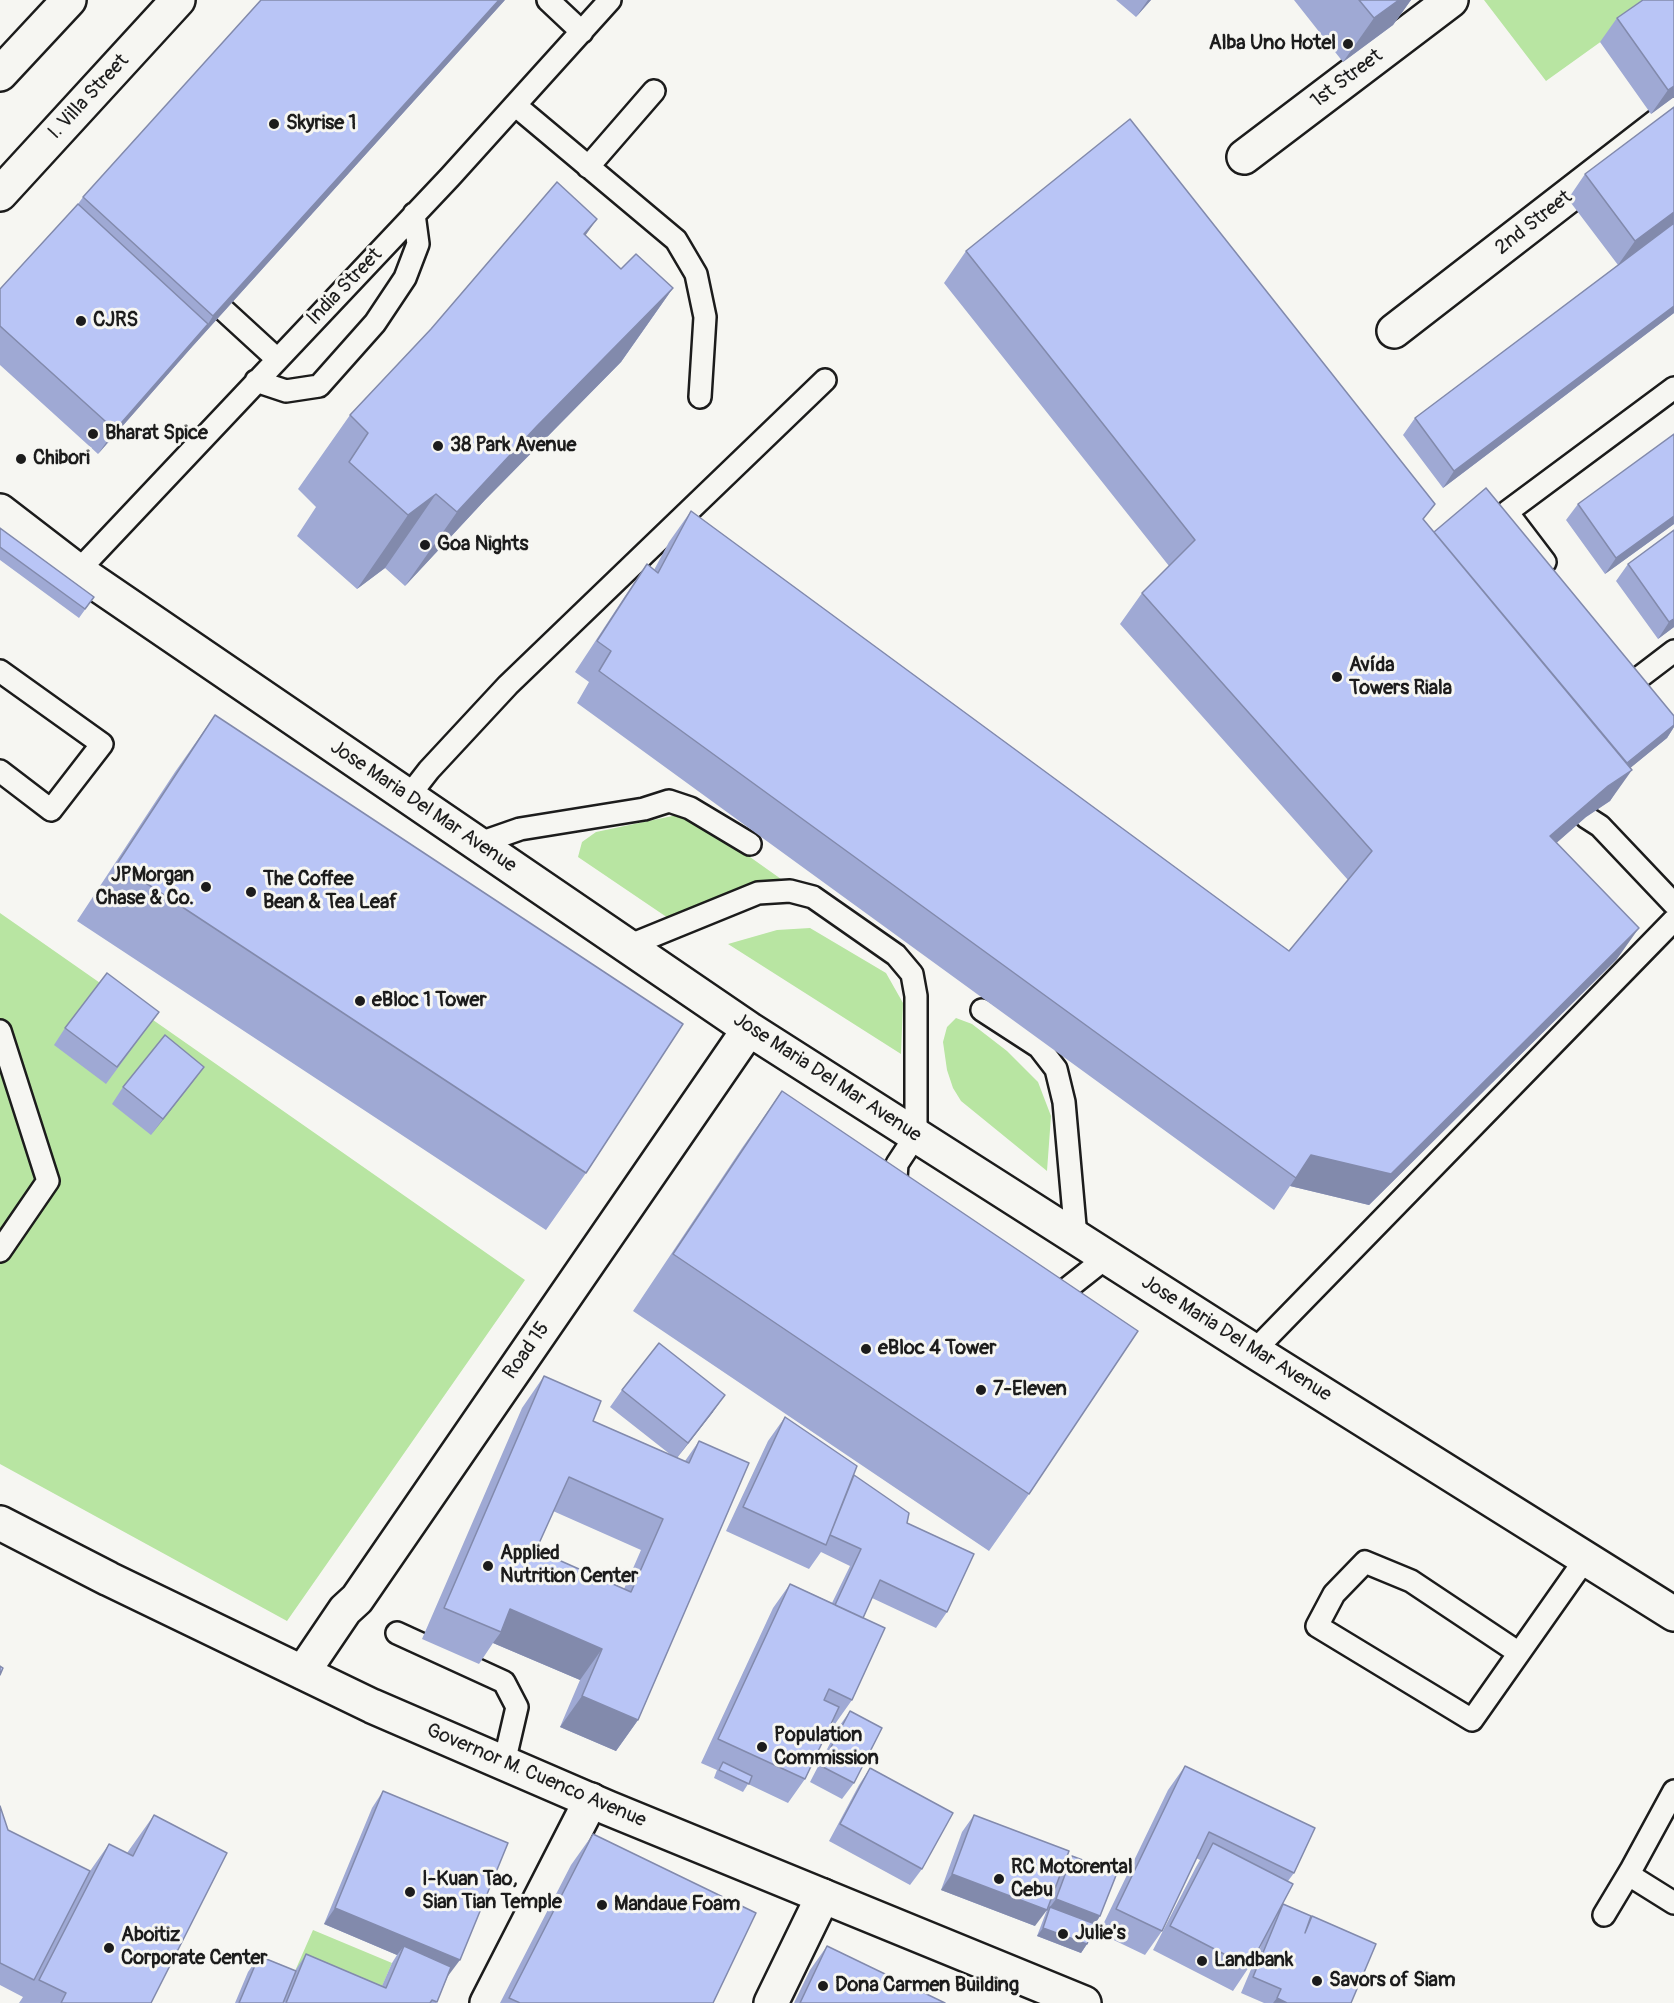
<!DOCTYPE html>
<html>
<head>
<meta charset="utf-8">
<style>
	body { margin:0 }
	canvas { display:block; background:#f6f6f2 }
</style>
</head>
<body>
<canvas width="1674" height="2003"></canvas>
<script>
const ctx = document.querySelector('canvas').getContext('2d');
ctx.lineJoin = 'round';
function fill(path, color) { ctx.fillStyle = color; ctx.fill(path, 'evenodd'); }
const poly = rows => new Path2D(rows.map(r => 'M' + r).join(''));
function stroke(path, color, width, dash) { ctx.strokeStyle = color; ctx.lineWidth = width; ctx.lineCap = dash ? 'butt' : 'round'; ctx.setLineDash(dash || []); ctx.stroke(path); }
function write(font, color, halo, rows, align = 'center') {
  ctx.font = font + ' Pangolin,sans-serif'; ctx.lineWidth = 6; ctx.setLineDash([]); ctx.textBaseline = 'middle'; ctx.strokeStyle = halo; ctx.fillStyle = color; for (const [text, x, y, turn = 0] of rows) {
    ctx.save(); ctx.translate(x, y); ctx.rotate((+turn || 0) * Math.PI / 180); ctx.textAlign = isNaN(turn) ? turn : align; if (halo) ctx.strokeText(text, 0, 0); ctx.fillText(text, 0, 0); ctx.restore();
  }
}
fill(poly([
	[1484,0,1659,0,1546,81],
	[682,814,695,818,781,879,671,920,578,857,582,842,596,832],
	[0,913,525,1280,287,1621,0,1464],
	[810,928,886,973,903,1003,901,1054,728,944,777,930],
	[956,1018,972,1024,1007,1051,1038,1082,1051,1116,1047,1171,961,1101,953,1088,947,1070,943,1042,947,1027],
	[313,1930,392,1963,375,2003,295,1971]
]), '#b8e5a2');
const service = poly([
	[548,0,582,32],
	[515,105,676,240,696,274,705,317,700,397],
	[588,167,654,91],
	[204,292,277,359],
	[256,381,286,391,319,386,375,323,405,278,418,244,414,214],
	[1545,562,1507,512,1674,388],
	[78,571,450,177,610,0],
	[0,671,102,744,51,810,0,771],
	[1636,680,1674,651],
	[408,797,429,770,508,685,825,380],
	[1586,817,1600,826,1674,904],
	[477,844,520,829,644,809,669,801,690,808,750,844],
	[628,946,758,893,790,891,813,897,896,955,912,974,916,996,916,1135,897,1164,895,1192,897,1196],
	[982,1010,1039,1047,1056,1069,1064,1102,1076,1237],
	[0,1031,48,1181,0,1251],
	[1046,1296,1059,1295,1107,1257],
	[1254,1351,1674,920],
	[397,1633,504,1682,517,1707,504,1763],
	[1519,1653,1411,1581,1365,1562,1334,1594,1317,1626,1472,1720,1586,1558],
	[1674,1791,1631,1870,1634,1878,1674,1903],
	[1604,1915,1631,1870]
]);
const minor = poly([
	[1244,157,1451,0],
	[1394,331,1674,114],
	[487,2003,591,1800],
	[771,2003,823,1896]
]);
const tertiary = poly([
	[0,74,69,0],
	[0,194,178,0],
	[0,511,78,571,749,1029,1254,1351,1674,1614],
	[303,1672,345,1610,357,1599,749,1029]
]);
const secondary = poly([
	[0,1523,109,1579,372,1706,608,1808,1084,2003]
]);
stroke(service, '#1c1c1c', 26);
stroke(minor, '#1c1c1c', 38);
stroke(tertiary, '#1c1c1c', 38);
stroke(secondary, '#1c1c1c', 38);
stroke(service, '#f6f6f2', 21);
stroke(minor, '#f6f6f2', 33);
stroke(tertiary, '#f6f6f2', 33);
stroke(secondary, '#f6f6f2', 33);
fill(poly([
	[505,0,191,348,98,454,0,365,0,289,78,204,83,197],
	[1116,0,1151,0,1136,17],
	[1294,0,1411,0,1393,25,1343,62],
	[1617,18,1674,97,1651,114,1600,42],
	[1674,107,1674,223,1631,255,1674,223,1674,313,1443,488,1403,435,1415,418,1618,265,1568,199,1585,174],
	[585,235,621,269,673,288,621,362,485,500,405,586,385,568,357,589,297,536,316,507,298,489,350,415],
	[966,251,1424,520,1434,532,1674,716,1674,727,1667,738,1631,767,1610,801,1586,817,1556,843,1617,959,1369,1205,1290,1186,1274,1210,577,703,589,682,575,672,625,596,647,564,654,570,669,542,691,511,1289,951,1348,880,1120,624,1142,593,1169,566,944,283],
	[1578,504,1674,524,1605,574,1566,520],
	[0,528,94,597,79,618,0,560],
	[1628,564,1674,627,1658,639,1616,581],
	[215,715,586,1173,546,1230,77,921,175,772],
	[159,1012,106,1084,54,1045,65,1028],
	[192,1083,151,1135,112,1104,123,1087],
	[782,1091,1029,1494,989,1551,633,1311,742,1148],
	[544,1376,593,1421,671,1455,610,1407,622,1390,713,1412,677,1458,685,1461,699,1441,638,1720,616,1751,560,1727,580,1680,493,1643,479,1664,422,1639,522,1408],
	[553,1511,641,1550,624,1589,536,1550],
	[785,1417,854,1475,907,1523,947,1612,936,1628,872,1598,863,1618,852,1700,835,1724,832,1722,805,1779,788,1803,748,1784,743,1792,714,1778,717,1770,701,1763,773,1608,790,1584,832,1603,850,1566,821,1552,809,1569,726,1531,768,1441],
	[850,1711,854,1783,842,1799,810,1782,838,1728],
	[1185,1766,1294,1873,1288,1881,1280,1909,1283,1904,1309,1920,1312,1916,1351,2003,1264,2003,1241,1993,1263,1941,1249,1967,1233,1991,1153,1950,1196,1867,1200,1860,1196,1858,1162,1931,1145,1955,1099,1933,1168,1790],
	[870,1768,922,1869,910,1885,829,1841,859,1785],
	[383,1791,448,1976,436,2003,235,2003,248,1972,259,1956,295,1971,306,1954,382,1986,392,1963,397,1955,324,1924,372,1808],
	[0,1806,8,1830,90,1871,109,1844,127,1853,154,1815,151,2003,19,2003,23,1997,0,1985],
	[974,1815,1035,1926,941,1890,962,1832],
	[593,1834,713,2003,500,2003,571,1865],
	[1072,1856,1100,1916,1095,1924,1087,1944,1081,1953,1037,1936,1061,1873],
	[827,1946,945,2003,794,2003,810,1970]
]), '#9fa9d4');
fill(poly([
	[499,0,505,0,191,348,98,454,115,430,208,324,213,316],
	[1148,0,1151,0,1136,17],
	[1399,0,1411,0,1393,25,1343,62,1374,18],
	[1674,86,1674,97,1651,114,1668,90],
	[1674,212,1674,223,1618,265,1635,241],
	[597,219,545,293,584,234],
	[673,288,621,362,485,500,405,586,457,512,537,426],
	[1674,306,1674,313,1443,488,1454,471],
	[436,494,385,568,357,589,408,515],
	[1674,516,1674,524,1605,574,1616,558],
	[1674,619,1674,627,1658,639,1669,622],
	[1674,725,1674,727,1667,738,1612,783,1624,766],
	[1632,770,1610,801,1586,817,1528,868,1550,836,1608,786],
	[1639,928,1617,959,1369,1205,1290,1186,1311,1155],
	[204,1067,192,1083,151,1135,163,1119],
	[725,1395,713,1412,676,1459,688,1443],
	[510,1609,602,1649,580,1680,493,1643,501,1632],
	[582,1696,638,1720,616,1751,560,1727],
	[952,1874,1047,1910,1035,1926,941,1890],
	[1056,1899,1100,1916,1089,1933,1050,1907],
	[335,1908,460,1960,448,1976,399,1956,404,1946,397,1955,324,1924],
	[1043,1928,1087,1944,1081,1953,1037,1936],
	[1277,1998,1287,2003,1273,2003]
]), '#828aac');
const building = poly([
	[261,0,499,0,213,316,83,197,261,0],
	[1359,0,1399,0,1374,18,1359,0],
	[1643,0,1674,0,1674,86,1668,90,1617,18,1643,0],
	[1674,107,1674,212,1635,241,1585,174,1674,107],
	[1130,119,1435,504,1423,519,1632,770,1608,786,1550,836,1639,928,1391,1174,1311,1155,1296,1178,599,671,611,651,597,641,647,564,658,573,691,511,1289,951,1372,851,1142,593,1195,540,966,251,1130,119],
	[557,182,597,219,584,234,621,269,636,254,673,288,537,426,457,512,436,494,408,515,349,462,368,433,350,415,431,329,557,182],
	[78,204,208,324,115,430,0,326,0,289,78,204],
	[1674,223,1674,306,1454,471,1415,418,1674,223],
	[1674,434,1674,516,1616,558,1578,504,1674,434],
	[1486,488,1674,716,1674,725,1627,763,1434,532,1486,488],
	[0,528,94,597,85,609,0,547,0,528],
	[1674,530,1674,619,1669,622,1628,564,1674,530],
	[215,715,683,1024,586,1173,117,864,215,715],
	[107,973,159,1012,117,1067,65,1028,107,973],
	[165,1035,204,1067,163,1119,123,1087,165,1035],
	[782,1091,1138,1331,1029,1494,673,1254,782,1091],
	[659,1343,725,1395,688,1443,622,1390,659,1343],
	[544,1376,601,1401,593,1421,689,1463,699,1441,749,1463,638,1720,582,1696,602,1649,510,1609,501,1632,444,1608,544,1376],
	[569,1477,663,1519,631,1592,536,1550,569,1477],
	[785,1417,857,1466,826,1545,743,1507,785,1417],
	[854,1475,909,1513,907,1523,974,1554,947,1612,880,1580,863,1618,835,1605,861,1549,830,1535,854,1475],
	[790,1584,885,1628,852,1700,829,1689,824,1700,839,1707,805,1779,718,1739,790,1584],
	[0,1666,3,1668,0,1675,0,1666],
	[850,1711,882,1728,854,1783,821,1766,850,1711],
	[723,1762,752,1776,749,1784,719,1770,723,1762],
	[1185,1766,1315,1828,1294,1873,1209,1832,1162,1931,1116,1909,1185,1766],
	[870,1768,953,1813,922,1869,840,1824,870,1768],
	[383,1791,508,1843,460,1960,335,1908,383,1791],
	[0,1806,8,1830,90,1871,34,1980,0,1963,0,1806],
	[154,1815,227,1853,151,2003,61,2003,66,1993,39,1980,109,1844,133,1856,154,1815],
	[974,1815,1069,1851,1047,1910,952,1874,974,1815],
	[593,1834,756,1913,713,2003,520,2003,509,1998,593,1834],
	[1213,1843,1293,1884,1249,1967,1170,1926,1213,1843],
	[1072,1856,1117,1873,1100,1916,1056,1899,1072,1856],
	[1283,1904,1311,1916,1305,1933,1312,1916,1376,1944,1351,2003,1287,2003,1277,1998,1281,1989,1253,1977,1283,1904],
	[1050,1907,1095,1924,1087,1944,1043,1928,1050,1907],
	[404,1946,451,1967,437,2002,432,2000,430,2003,286,2003,306,1954,386,1988,404,1946],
	[827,1946,945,2003,800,2003,827,1946],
	[259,1956,296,1971,283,2003,239,2003,259,1956]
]);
fill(building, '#b9c5f6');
stroke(building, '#828aac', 1.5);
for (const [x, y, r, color] of [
	[1348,44,6,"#1c1c1c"],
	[274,124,6,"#1c1c1c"],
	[81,321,6,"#1c1c1c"],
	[93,434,6,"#1c1c1c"],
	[438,446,6,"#1c1c1c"],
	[21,459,6,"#1c1c1c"],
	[425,545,6,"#1c1c1c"],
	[1337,677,6,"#1c1c1c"],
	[206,887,6,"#1c1c1c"],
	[251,892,6,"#1c1c1c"],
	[360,1001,6,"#1c1c1c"],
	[866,1349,6,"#1c1c1c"],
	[981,1390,6,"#1c1c1c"],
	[488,1566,6,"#1c1c1c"],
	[762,1747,6,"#1c1c1c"],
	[999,1879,6,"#1c1c1c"],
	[410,1892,6,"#1c1c1c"],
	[602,1905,6,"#1c1c1c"],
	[1063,1934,6,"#1c1c1c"],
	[109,1948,6,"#1c1c1c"],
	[1202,1961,6,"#1c1c1c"],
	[1317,1981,6,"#1c1c1c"],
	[823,1986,6,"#1c1c1c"]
]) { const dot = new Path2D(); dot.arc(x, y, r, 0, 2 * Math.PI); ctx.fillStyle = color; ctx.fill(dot); stroke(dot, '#f6f6f2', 2); }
write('bold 20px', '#1c1c1c', '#f6f6f2', [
	["Alba Uno Hotel",1336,44,"right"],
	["Skyrise 1",286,124],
	["CJRS",93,321],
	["Bharat Spice",105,434],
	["38 Park Avenue",450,446],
	["Chibori",33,459],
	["Goa Nights",437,545],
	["Avída",1349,666],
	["Towers Riala",1349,689],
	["JPMorgan",194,876,"right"],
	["Chase & Co.",194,899,"right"],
	["The Coffee",263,880],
	["Bean & Tea Leaf",263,903],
	["eBloc 1 Tower",372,1001],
	["eBloc 4 Tower",878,1349],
	["7-Eleven",993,1390],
	["Applied",500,1554],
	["Nutrition Center",500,1577],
	["Population",774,1736],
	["Commission",774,1759],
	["RC Motorental",1011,1868],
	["Cebu",1011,1891],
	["I-Kuan Tao,",422,1880],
	["Sian Tian Temple",422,1903],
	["Mandaue Foam",614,1905],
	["Julie's",1075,1934],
	["Aboitiz",121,1936],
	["Corporate Center",121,1959],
	["Landbank",1214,1961],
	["Savors of Siam",1329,1981],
	["Dona Carmen Building",835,1986]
], 'left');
write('20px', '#1c1c1c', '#f6f6f2', [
	["1st Street",1347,79,-37],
	["I. Villa Street",89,97,-47],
	["2nd Street",1534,223,-38],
	["India Street",345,287,-46],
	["Jose Maria Del Mar Avenue",423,807,34],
	["Jose Maria Del Mar Avenue",827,1078,33],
	["Jose Maria Del Mar Avenue",1236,1339,32],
	["Road 15",527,1351,-55],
	["Governor M. Cuenco Avenue",536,1776,23]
]);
</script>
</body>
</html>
